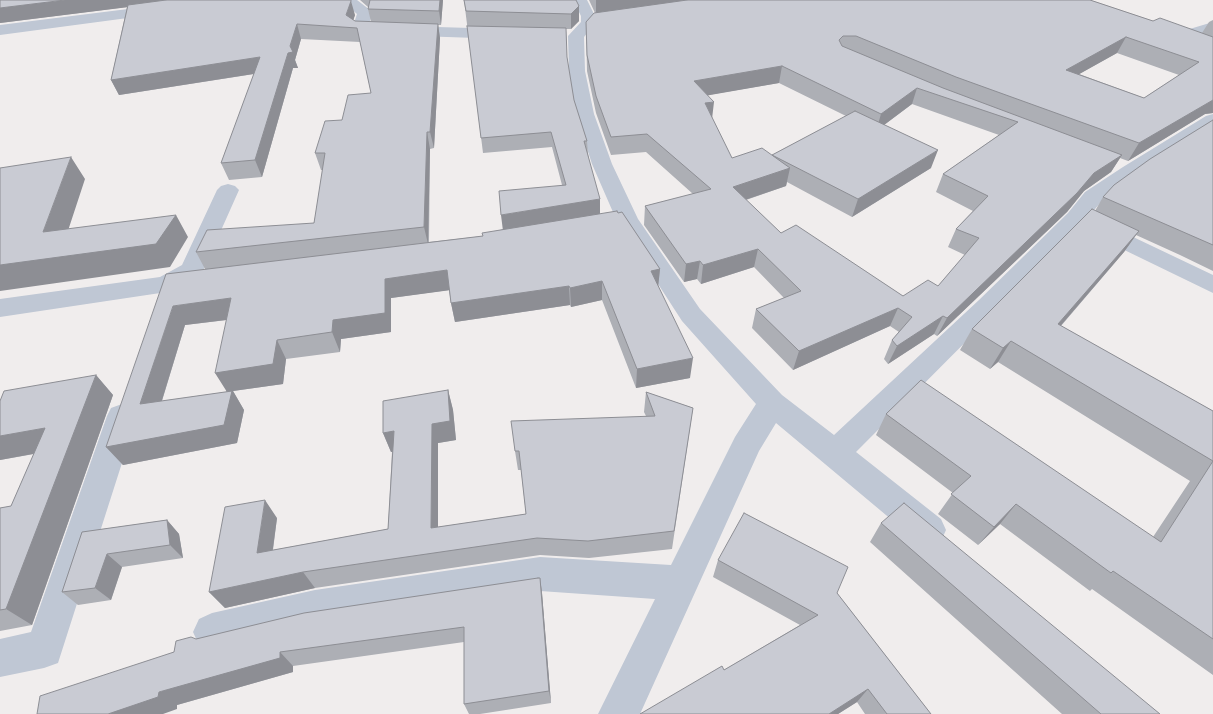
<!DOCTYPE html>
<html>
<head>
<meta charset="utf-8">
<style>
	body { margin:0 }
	canvas { display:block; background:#f0eded }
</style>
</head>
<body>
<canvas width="1213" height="714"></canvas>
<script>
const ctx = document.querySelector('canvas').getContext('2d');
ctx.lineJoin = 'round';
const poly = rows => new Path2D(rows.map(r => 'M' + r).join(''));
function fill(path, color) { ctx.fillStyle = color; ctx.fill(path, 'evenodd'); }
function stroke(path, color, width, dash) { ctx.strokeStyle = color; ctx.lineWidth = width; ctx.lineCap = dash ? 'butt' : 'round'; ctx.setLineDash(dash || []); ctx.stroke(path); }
fill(poly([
	[200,0,240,0,233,4,0,35,0,25,200,0],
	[341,0,357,0,370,10,372,13,369,25,505,29,513,34,505,39,360,34,352,29,357,14,341,0],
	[573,0,587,0,595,16,595,23,584,37,585,71,594,114,612,164,638,219,700,309,782,395,834,435,979,300,1068,213,1085,192,1123,167,1206,116,1213,114,1213,128,1137,175,1101,202,1089,216,1213,275,1213,293,1079,228,856,452,941,519,946,530,941,541,929,545,917,541,776,423,759,451,640,714,598,714,655,599,540,591,315,626,212,651,199,645,193,632,199,619,212,613,315,590,540,557,671,565,735,437,756,404,682,321,616,219,592,164,576,114,569,71,568,36,581,22,581,16,573,0],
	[1213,22,1213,31,1178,42,1170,37,1173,34,1213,22],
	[228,184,235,186,239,190,202,273,207,274,210,280,207,286,0,317,0,299,160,277,182,265,217,190,221,186,228,184],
	[122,404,133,408,137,416,58,663,44,668,0,677,0,639,31,632,107,416,111,408,122,404]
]), '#bfc7d4');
fill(poly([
	[0,0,355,15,353,20,355,21,371,22,368,9,368,7,360,0,443,0,441,25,438,25,440,38,434,148,430,149,429,242,483,236,503,229,562,185,552,147,483,153,464,0,579,6,579,21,571,29,566,29,567,58,574,100,587,141,588,154,600,214,660,269,658,286,690,378,636,388,602,300,571,307,570,305,455,322,451,303,449,290,391,298,391,332,341,339,340,352,286,359,283,384,233,391,244,410,237,443,123,465,106,447,205,269,196,252,314,223,323,170,321,170,315,153,342,120,371,93,360,42,301,39,295,60,298,68,293,68,262,177,229,180,221,163,254,74,119,95,111,80,127,7,0,23],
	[227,320,226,392,162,401,185,325],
	[589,0,1090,0,1153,21,1202,33,1209,22,1213,20,1213,113,1205,114,1128,161,1120,158,1111,172,1084,191,1067,212,937,336,934,334,888,364,884,359,892,340,899,332,890,326,793,370,752,328,756,309,784,298,754,267,701,284,697,279,684,282,644,225,645,206,693,194,646,152,611,155,596,113,587,71,586,22,595,13],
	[1117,53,1179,75,1144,98,1079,74],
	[779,83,846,116,772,155,732,158,712,119,708,95],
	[912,104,999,135,943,174,936,192,973,211,956,229,948,247,965,255,938,286,903,296,781,233,746,200,786,186,787,182,852,217,931,168,884,125],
	[1213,120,1213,271,1180,255,1136,235,1124,252,1061,326,1213,411,1213,675,1092,589,1090,591,1000,524,978,545,938,514,953,493,876,435,886,414,1153,537,1190,481,998,362,990,369,960,350,972,329,1095,211,1103,197],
	[96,375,113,395,32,625,0,631,0,508,11,506,34,454,0,460,0,401],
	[448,390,453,410,456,440,438,443,438,527,526,514,521,470,518,470,515,451,646,416,644,412,646,392,693,408,672,549,589,558,540,555,315,588,225,608,209,592,277,518,273,550,388,529,392,452,391,452,383,433],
	[167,520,179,534,183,558,122,567,111,600,78,605,62,592,82,532],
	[881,523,1160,714,1062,714,870,542],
	[718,560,837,593,931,714,865,714,857,702,838,714,640,714,724,670,800,625,713,577],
	[540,578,542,593,551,703,480,714,469,714,464,704,464,642,293,666,293,672,177,705,177,709,174,652,196,639]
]), '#adafb5');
fill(poly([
	[65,0,185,0,0,23,0,8],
	[440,0,443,0,441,25,439,11],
	[596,0,704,0,596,15],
	[351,1,355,15,351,27,346,15],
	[579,6,579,21,571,29,571,14],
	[297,24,301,39,295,60,298,68,293,68,262,177,255,160],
	[438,24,440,38,434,148,430,132],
	[1126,37,1117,53,1058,86,1066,70],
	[260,57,266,72,119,95,111,80],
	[782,66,779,83,693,98,694,81],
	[917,88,912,104,876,131,881,114],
	[1213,100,1213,113,1205,114,1128,161,1139,143],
	[714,102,712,119,705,103],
	[427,132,430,149,428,244,424,227],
	[938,150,931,168,852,217,858,199],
	[1122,155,1111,172,1084,191,1067,212,937,336,947,318,1094,173],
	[71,157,85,179,60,255,43,232],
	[790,168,786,186,730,205,733,187],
	[600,199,600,215,503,231,501,215],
	[176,215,188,237,170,267,0,291,0,265],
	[1139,231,1124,252,1044,345,1058,324],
	[758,249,754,267,701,284,703,265],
	[700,261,697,279,684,282,686,264],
	[660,269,658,288,651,271],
	[447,270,451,290,391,298,391,332,341,339,340,352,332,332,333,320,385,279],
	[602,281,602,300,571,307,570,288],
	[569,286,570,305,455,322,451,303],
	[231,298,242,318,185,325,155,423,140,404,173,306],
	[898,308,890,326,793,370,799,351],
	[943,316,934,334,888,364,897,346],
	[277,340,286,359,283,384,233,391,244,410,237,443,123,465,106,447,227,392,215,373],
	[1011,341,998,362,990,369,1003,348],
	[693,358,690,378,636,388,637,369],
	[96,375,113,395,32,625,6,609],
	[448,390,453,410,456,440,438,443,438,545,431,528,432,424],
	[45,428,65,448,0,460,0,436],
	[394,431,401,450,391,452,383,433],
	[265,500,277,518,270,570,257,553],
	[1016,504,1000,524,978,545,994,527],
	[167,520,179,534,183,558,170,545],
	[107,554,122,567,111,600,95,588],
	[303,572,315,588,225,608,209,592],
	[540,578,542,593,551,703,549,691],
	[280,652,293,666,293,672,177,705,177,709,163,714,108,714,159,692],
	[868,689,857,702,838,714,829,714]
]), '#8d8e94');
const building = poly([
	[0,0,65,0,0,8,0,0],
	[166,0,351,0,351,1,346,15,355,21,438,24,430,132,427,132,424,227,196,252,207,230,314,223,325,153,315,153,325,121,342,120,348,95,371,93,357,28,297,24,290,46,293,52,288,53,255,160,221,163,260,57,111,80,128,5,166,0],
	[370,0,440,0,439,11,368,9,370,0],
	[464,0,576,0,579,6,571,14,466,11,464,0],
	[687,0,1090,0,1153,21,1160,18,1213,37,1213,100,1139,143,956,77,856,36,843,36,839,40,842,46,943,88,1122,155,1094,173,1077,193,947,318,943,316,897,346,892,340,912,317,898,308,799,351,756,309,801,291,758,249,703,265,700,261,686,264,645,206,711,189,647,134,611,137,596,96,587,55,586,22,594,13,687,0],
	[1126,37,1199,62,1144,98,1066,70,1126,37],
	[782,66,881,114,917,88,1018,122,943,174,988,196,956,229,979,238,938,286,928,280,903,296,796,225,781,233,733,187,790,168,762,148,732,158,705,103,714,102,694,81,782,66],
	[467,26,566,28,567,57,574,100,587,141,584,141,600,199,501,215,499,191,566,185,551,132,481,138,467,26],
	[855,111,938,150,858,199,772,155,855,111],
	[1213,120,1213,245,1103,197,1114,185,1150,159,1213,120],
	[71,157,43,232,176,215,156,244,0,265,0,168,71,157],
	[1092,209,1139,231,1058,324,1213,411,1213,639,1113,571,1111,573,1016,504,994,527,951,494,971,476,886,414,921,380,1161,542,1213,461,1011,341,1003,348,972,329,1092,209],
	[617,211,618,213,622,212,660,269,651,271,693,358,637,369,602,281,570,288,569,286,451,303,447,270,385,279,385,313,333,320,332,332,277,340,273,364,215,373,231,298,173,306,140,404,232,391,224,425,106,447,166,274,483,236,482,233,617,211],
	[96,375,6,609,0,610,0,508,11,506,45,428,0,436,0,401,4,391,96,375],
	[448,390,450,421,432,424,431,528,526,514,519,451,515,451,511,421,655,416,646,392,693,408,674,531,588,541,537,538,303,572,209,592,225,507,265,500,257,553,388,529,394,431,383,433,383,401,448,390],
	[904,503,1160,714,1101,714,881,523,904,503],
	[744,513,848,567,837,593,931,714,887,714,868,689,829,714,640,714,722,666,724,670,818,615,718,560,744,513],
	[167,520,170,545,107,554,95,588,62,592,82,532,167,520],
	[538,578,540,578,549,691,464,704,464,627,280,652,280,658,159,692,158,697,108,714,37,714,40,696,174,652,176,641,191,637,196,639,304,613,538,578]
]);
fill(building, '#c9cbd3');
stroke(building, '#8d8e94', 1);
</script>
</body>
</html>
